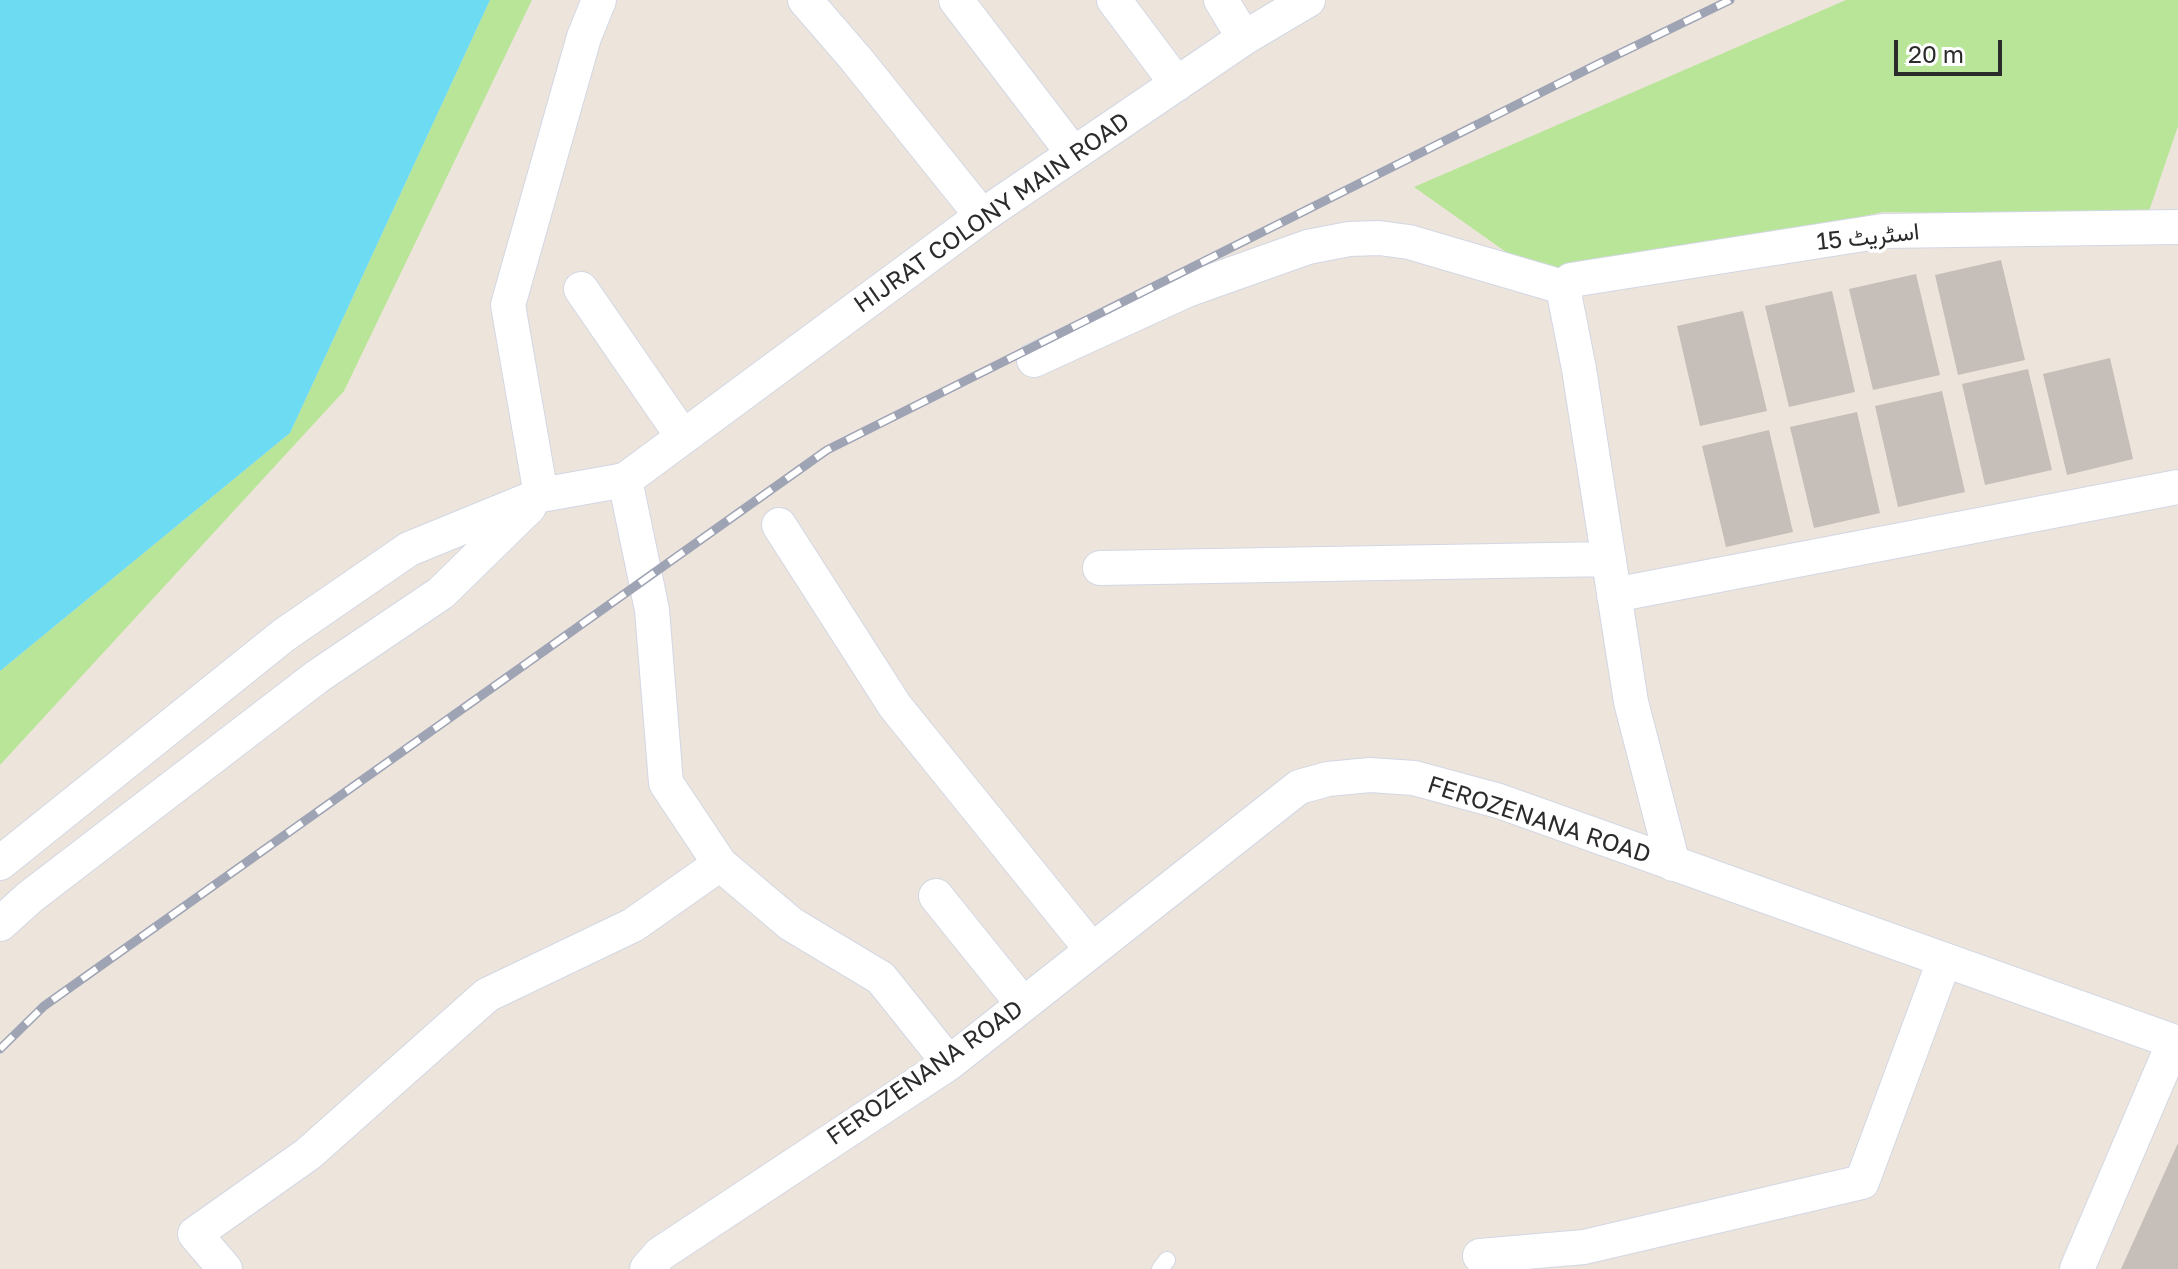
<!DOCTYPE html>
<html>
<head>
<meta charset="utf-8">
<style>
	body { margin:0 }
	#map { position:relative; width:2178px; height:1269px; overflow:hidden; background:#ede4dc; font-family:"Golos Text",sans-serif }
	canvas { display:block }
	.scale { position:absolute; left:1894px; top:40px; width:108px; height:36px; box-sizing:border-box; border:4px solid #2b2b2b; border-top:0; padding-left:10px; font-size:24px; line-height:28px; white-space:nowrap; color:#2b2b2b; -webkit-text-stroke:6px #fff; paint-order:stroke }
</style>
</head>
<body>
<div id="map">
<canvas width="2178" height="1269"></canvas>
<div class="scale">20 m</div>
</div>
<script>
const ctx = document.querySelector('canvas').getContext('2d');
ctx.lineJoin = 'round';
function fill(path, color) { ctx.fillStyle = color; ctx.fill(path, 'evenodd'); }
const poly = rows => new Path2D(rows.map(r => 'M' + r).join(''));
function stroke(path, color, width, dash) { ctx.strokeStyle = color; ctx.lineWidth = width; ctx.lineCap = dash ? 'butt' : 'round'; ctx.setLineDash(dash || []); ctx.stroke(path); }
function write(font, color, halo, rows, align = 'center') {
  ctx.font = font + ' "Golos Text",Vazirmatn,sans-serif'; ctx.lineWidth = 7; ctx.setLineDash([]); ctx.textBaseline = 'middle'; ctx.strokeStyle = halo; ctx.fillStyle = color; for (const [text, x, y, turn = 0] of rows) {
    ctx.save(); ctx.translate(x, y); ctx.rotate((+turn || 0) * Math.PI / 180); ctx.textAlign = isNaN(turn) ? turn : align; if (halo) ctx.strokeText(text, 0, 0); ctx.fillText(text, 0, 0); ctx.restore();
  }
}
fill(poly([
	[490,0,532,0,344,391,0,765,0,671,290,433],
	[1846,0,2178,0,2178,126,2147,217,1883,212,1779,235,1540,276,1414,187]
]), '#b9e598');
fill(poly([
	[0,0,490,0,290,433,0,671]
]), '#6ddbf1');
fill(poly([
	[2001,260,2025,360,1958,375,1935,275],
	[1916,274,1940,375,1873,390,1849,289],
	[1832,291,1855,392,1789,407,1765,306],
	[1743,311,1767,411,1700,426,1677,326],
	[2110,358,2133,459,2067,475,2043,374],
	[2028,369,2052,470,1985,485,1962,384],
	[1942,391,1965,492,1898,507,1875,406],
	[1857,412,1880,513,1814,528,1790,427],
	[1769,430,1793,532,1726,547,1702,446],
	[2178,1143,2178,1269,2121,1269]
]), '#c5beb9');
const service = poly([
	[1160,1269,1167,1260]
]);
const minor = poly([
	[805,0,856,59,982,216],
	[956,0,1073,153],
	[1114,0,1177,84],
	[1221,0,1244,38],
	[1566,288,1571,280,1883,231,2178,227],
	[1566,288,1565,298,1579,369,1631,702,1673,864],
	[581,289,683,437],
	[1034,360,1187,290,1308,247,1349,239,1379,238,1409,242,1566,288],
	[625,480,652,610,666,783,720,864,791,924,881,978,949,1063],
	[541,495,508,305,584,37,599,0],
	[779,525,895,706,1092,950],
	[1100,568,1609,559],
	[1614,595,2178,487],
	[0,863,284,635,409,549,541,495,625,480,982,216,1244,38,1308,0],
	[936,896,1023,1004],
	[0,924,30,897,318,676,441,593,529,507],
	[1480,1256,1584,1247,1862,1182,1944,961],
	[225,1269,195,1234,308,1154,487,995,633,925,720,864],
	[647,1269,660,1254,949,1063,1299,787,1328,779,1370,775,1414,778,1499,801,2178,1043],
	[2077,1269,2174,1042]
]);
stroke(service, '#d2d7e4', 18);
stroke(minor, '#d2d7e4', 36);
stroke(service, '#fff', 16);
stroke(minor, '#fff', 34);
const rail = poly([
	[0,1049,44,1006,827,450,1600,63,1730,0]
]);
stroke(rail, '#9fa4b5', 9);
stroke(rail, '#fff', 6, [18]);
write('24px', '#2b2b2b', '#fff', [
	["HIJRAT COLONY MAIN ROAD",992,213,-35],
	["اسٹریٹ 15",1868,237,-6],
	["FEROZENANA ROAD",1539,820,18],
	["FEROZENANA ROAD",925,1073,-35]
]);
</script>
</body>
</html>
